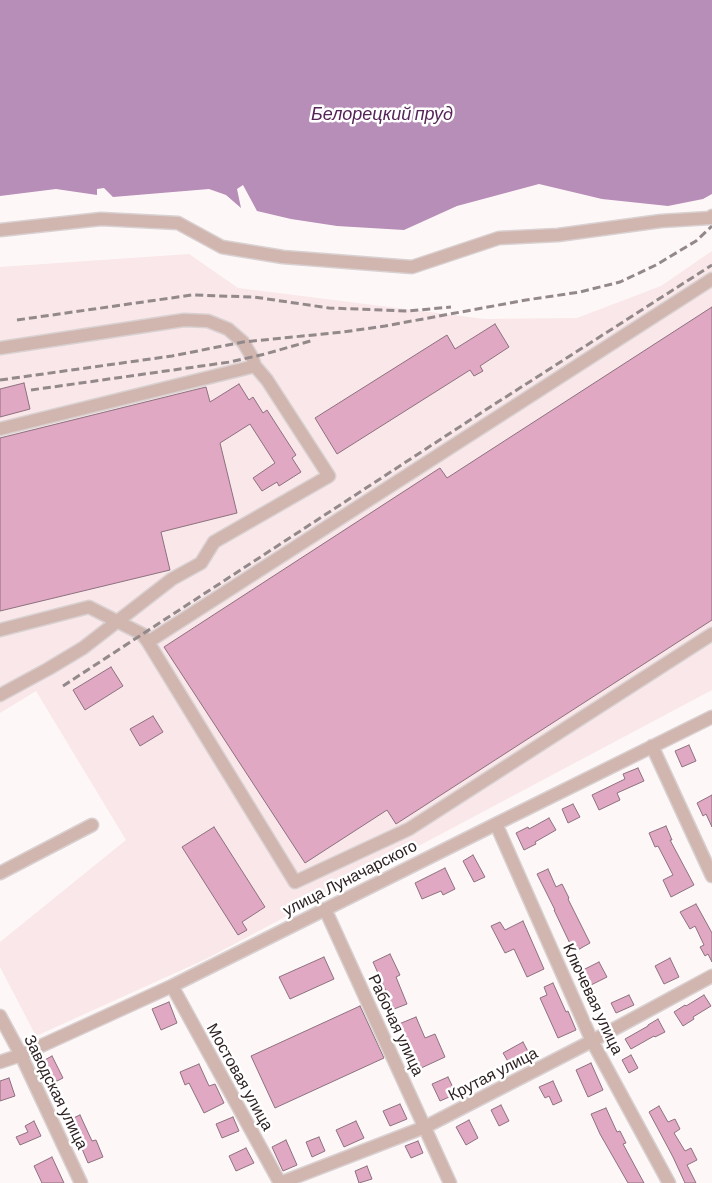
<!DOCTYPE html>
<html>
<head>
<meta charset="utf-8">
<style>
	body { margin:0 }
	canvas { display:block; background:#fef7f7 }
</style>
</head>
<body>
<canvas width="712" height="1183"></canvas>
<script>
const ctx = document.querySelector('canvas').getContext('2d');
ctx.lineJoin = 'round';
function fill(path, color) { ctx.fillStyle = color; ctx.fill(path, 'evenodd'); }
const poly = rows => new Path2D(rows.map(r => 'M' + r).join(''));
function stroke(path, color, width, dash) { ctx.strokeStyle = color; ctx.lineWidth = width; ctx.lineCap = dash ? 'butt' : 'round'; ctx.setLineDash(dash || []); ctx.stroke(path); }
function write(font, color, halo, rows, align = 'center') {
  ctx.font = font + ' Barlow,sans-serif'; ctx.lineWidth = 5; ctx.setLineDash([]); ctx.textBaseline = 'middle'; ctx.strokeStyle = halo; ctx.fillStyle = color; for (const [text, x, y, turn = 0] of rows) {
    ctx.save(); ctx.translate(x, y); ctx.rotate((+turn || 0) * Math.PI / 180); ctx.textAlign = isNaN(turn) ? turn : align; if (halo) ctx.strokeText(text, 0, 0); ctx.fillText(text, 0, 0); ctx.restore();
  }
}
fill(poly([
	[712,251,712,690,206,959,36,1036,0,967,0,942,126,840,36,691,0,713,0,267,189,254,238,288,485,319,577,318,661,286]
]), '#f9e7e9');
fill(poly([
	[0,0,712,0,712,194,703,199,668,206,602,199,539,184,457,206,404,230,337,226,291,219,257,211,243,185,237,189,241,208,226,195,209,189,113,197,104,188,97,189,97,195,56,189,0,196]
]), '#b78eb7');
const building = poly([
	[712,307,712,620,396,824,387,810,305,863,164,647,440,468,447,478,712,307],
	[495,324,509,347,480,366,483,371,474,376,470,370,337,454,315,418,447,335,455,349,495,324],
	[24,383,30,409,0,417,0,389,24,383],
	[239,384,249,400,253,397,263,413,267,410,296,455,292,458,301,472,279,486,277,482,262,491,253,478,275,463,250,424,220,443,237,513,161,532,170,570,0,611,0,438,206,387,210,402,239,384],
	[111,667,123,686,85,710,73,690,111,667],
	[153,716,163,732,140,746,130,729,153,716],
	[689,745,696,761,682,767,675,751,689,745],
	[638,768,644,781,617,793,620,800,599,810,592,795,625,779,623,774,638,768],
	[712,795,712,827,706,814,703,816,697,803,712,795],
	[573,804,580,817,568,823,562,809,573,804],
	[549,818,556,830,535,842,536,844,524,850,516,833,528,827,529,829,549,818],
	[666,826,672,840,670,840,694,885,671,897,663,880,673,875,658,846,655,847,649,833,666,826],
	[214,827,265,907,242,922,247,930,238,935,182,847,214,827],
	[473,855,485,877,474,882,463,861,473,855],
	[445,868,455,889,443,895,441,891,422,899,415,883,445,868],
	[548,869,556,887,562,884,569,898,568,899,590,943,574,952,554,910,555,910,537,874,548,869],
	[696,904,712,933,712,962,708,954,705,956,700,947,704,945,695,926,690,929,680,912,696,904],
	[523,921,544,969,527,977,514,949,505,953,491,926,500,922,505,930,523,921],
	[390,954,400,975,396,977,407,1004,394,1009,373,962,390,954],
	[324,957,334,979,290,999,279,977,324,957],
	[670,958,679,977,664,984,655,966,670,958],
	[599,962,607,977,591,985,583,970,599,962],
	[553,983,566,1012,568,1011,576,1030,558,1038,540,998,547,995,544,987,553,983],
	[629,995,634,1005,616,1013,611,1003,629,995],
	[704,995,711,1006,693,1017,694,1019,683,1026,674,1012,685,1005,686,1006,704,995],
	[169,1002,177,1023,161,1030,152,1009,169,1002],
	[360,1006,384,1058,275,1108,251,1056,360,1006],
	[416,1017,425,1038,435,1034,445,1057,419,1069,399,1024,416,1017],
	[658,1019,665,1032,655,1037,654,1036,631,1049,625,1039,648,1026,648,1025,658,1019],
	[523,1042,532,1059,513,1070,503,1053,523,1042],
	[631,1055,638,1068,629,1073,622,1060,631,1055],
	[52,1056,63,1078,51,1084,41,1062,52,1056],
	[591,1063,603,1090,588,1097,576,1070,591,1063],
	[199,1064,209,1086,215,1084,224,1103,204,1113,189,1083,185,1085,180,1072,199,1064],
	[448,1077,456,1094,440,1101,432,1084,448,1077],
	[9,1078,15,1096,0,1101,0,1081,9,1078],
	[553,1081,562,1101,553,1105,549,1096,545,1098,539,1087,553,1081],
	[400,1104,407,1119,390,1126,383,1111,400,1104],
	[501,1105,509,1121,499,1126,491,1110,501,1105],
	[659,1106,668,1122,675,1119,680,1129,674,1133,685,1151,691,1148,697,1160,687,1165,696,1183,685,1183,673,1157,649,1112,659,1106],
	[606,1108,617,1132,620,1131,626,1143,623,1144,644,1183,628,1183,600,1134,591,1114,606,1108],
	[80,1115,92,1141,96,1140,103,1157,88,1163,77,1137,76,1138,67,1121,80,1115],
	[233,1117,239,1131,222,1138,216,1124,233,1117],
	[469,1120,478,1138,466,1145,456,1127,469,1120],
	[34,1121,41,1136,20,1145,16,1137,28,1132,25,1126,34,1121],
	[356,1121,364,1138,344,1147,336,1130,356,1121],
	[319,1137,325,1151,312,1157,306,1142,319,1137],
	[286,1140,297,1165,283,1171,272,1147,286,1140],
	[418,1141,423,1153,411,1158,405,1146,418,1141],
	[246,1148,254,1163,236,1171,229,1156,246,1148],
	[52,1157,64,1183,42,1183,34,1166,52,1157],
	[367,1166,372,1179,359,1183,355,1171,367,1166]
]);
fill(building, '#e0a8c3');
stroke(building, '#8d717e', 1);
const minor = poly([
	[0,230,101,219,178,223,222,247,283,257,412,267,499,238,558,235,661,221,710,218,712,216],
	[0,348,184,320,208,321,228,329,243,342,252,357,255,366],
	[0,429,255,366,267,380,329,476,214,542,201,563,172,579,83,648,48,669,0,695],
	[0,630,89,607,142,634,148,642,712,279],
	[148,642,295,882,409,829,712,634],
	[652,746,712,876],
	[496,824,592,1041,669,1183],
	[0,873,92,825],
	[325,909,450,1183],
	[172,986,280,1183],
	[0,1016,21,1055,81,1183],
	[0,1062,21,1055,172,986,496,824,712,717],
	[280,1183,425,1127,592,1041,712,976]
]);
stroke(minor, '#d9d1d1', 15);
stroke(minor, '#d1b5af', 12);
stroke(poly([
	[17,320,192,295,254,297,329,308,408,311,451,307],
	[0,380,172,356,243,342,343,332,385,326,526,300,580,292,620,282,656,265,696,241,712,226],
	[31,390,230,362,265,354,314,340],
	[63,686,487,409,712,265]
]), '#93898a', 3, [8, 4]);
write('16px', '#2e2223', '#fff', [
	["улица Луначарского",350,878,-27],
	["Ключевая улица",593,999,65],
	["Рабочая улица",396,1025,65],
	["Крутая улица",493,1074,-27],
	["Мостовая улица",240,1077,61],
	["Заводская улица",56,1092,64]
]);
write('italic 18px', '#562458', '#fff', [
	["Белорецкий пруд",382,114]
]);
</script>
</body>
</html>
